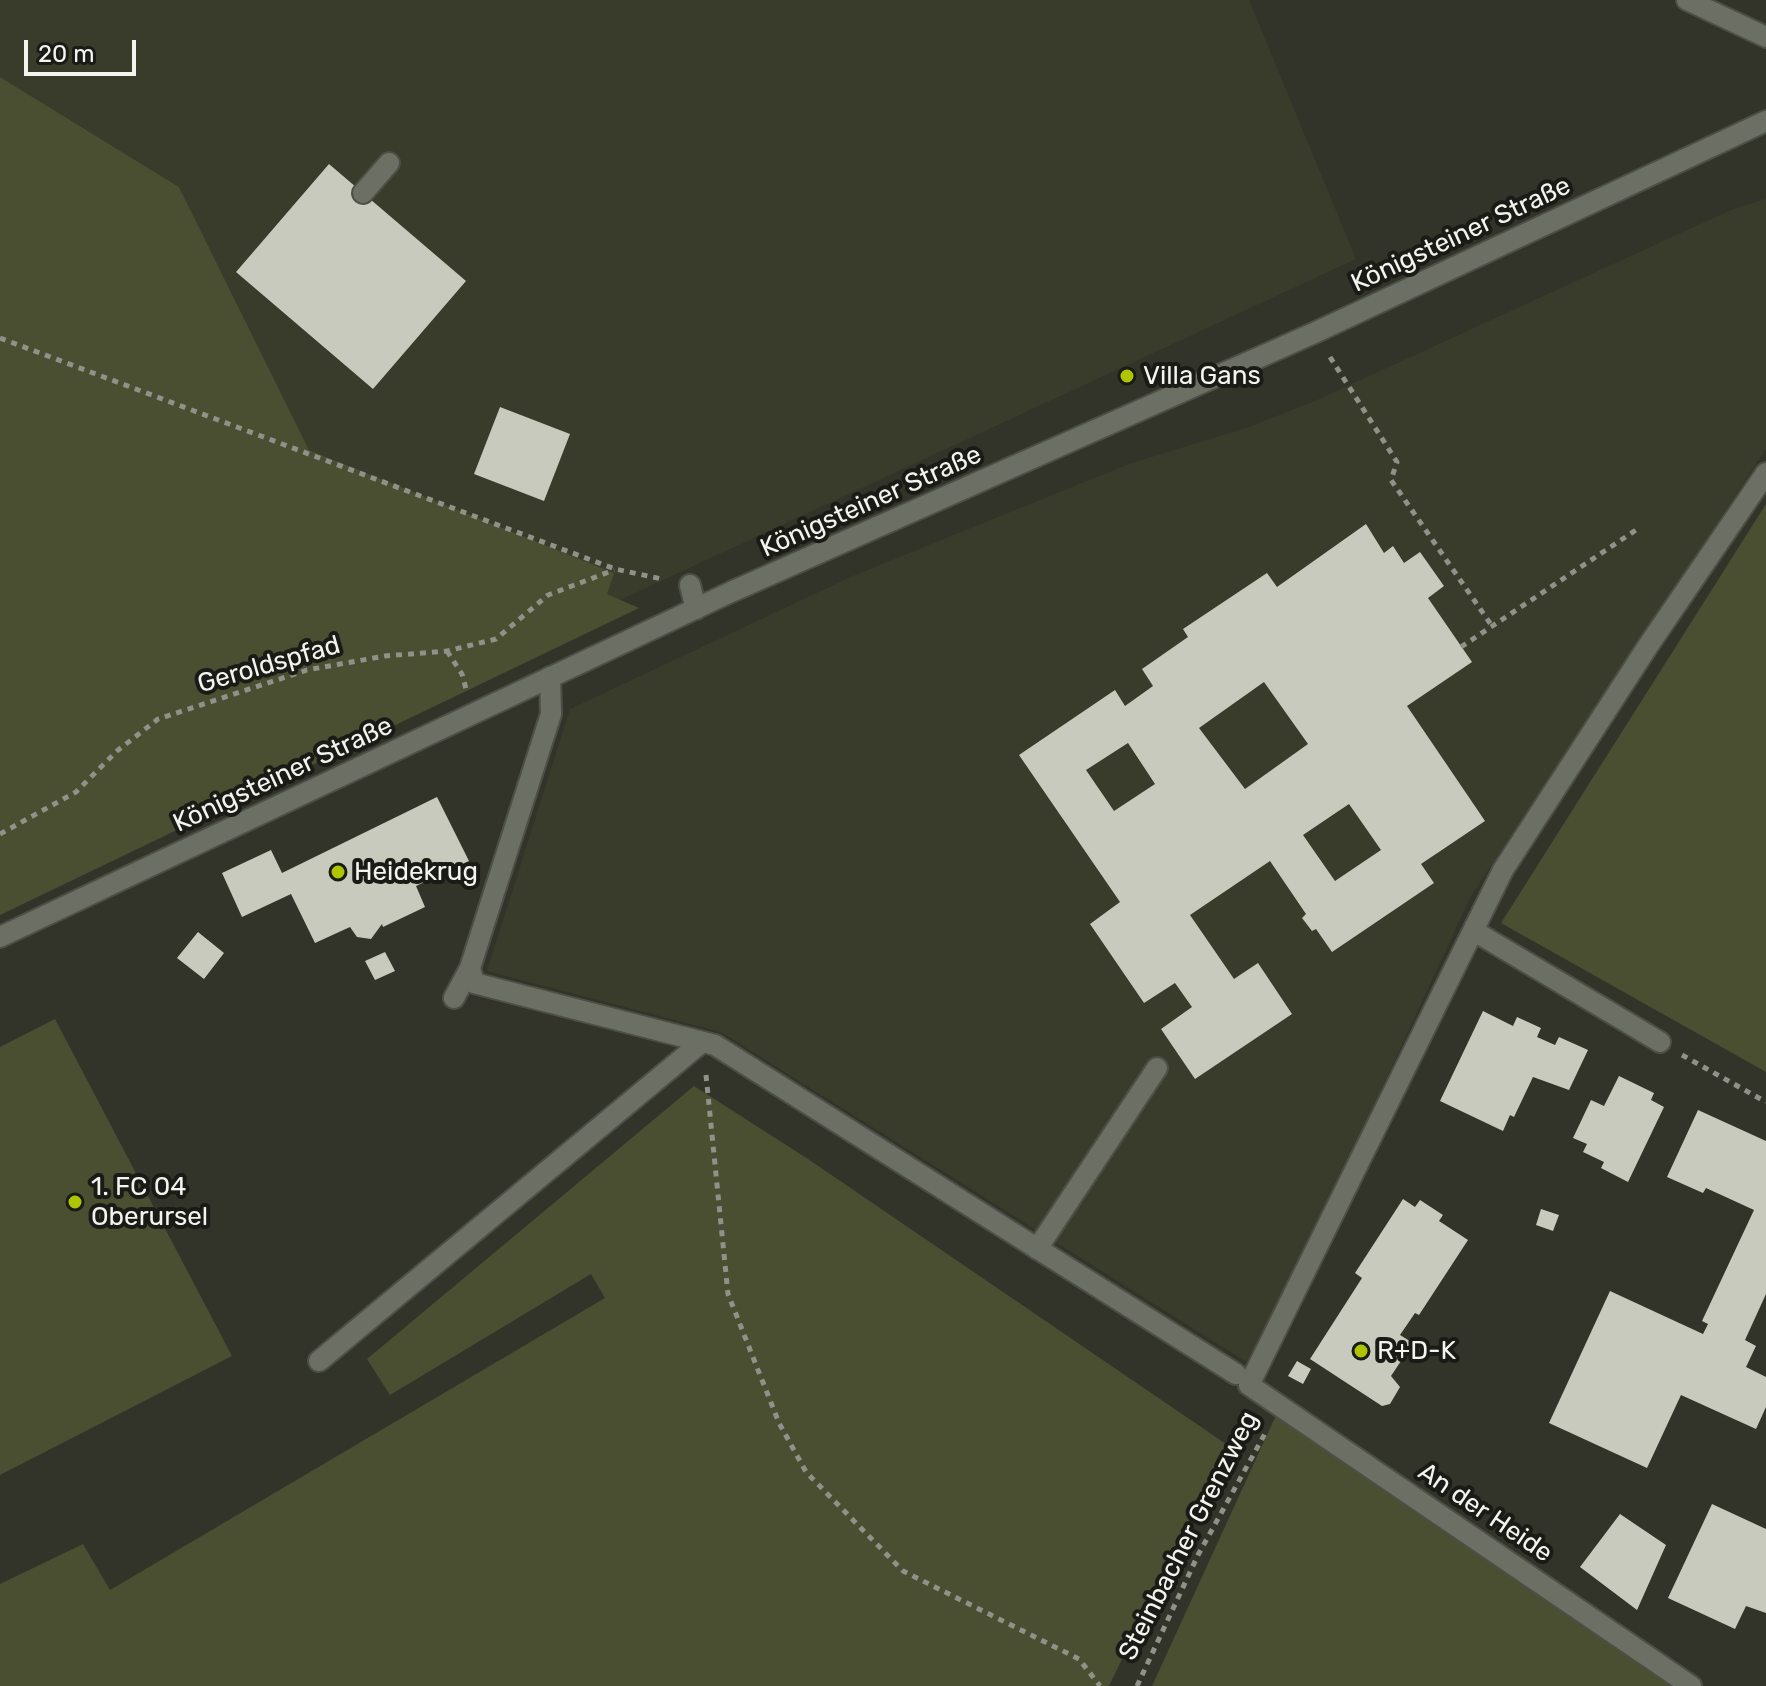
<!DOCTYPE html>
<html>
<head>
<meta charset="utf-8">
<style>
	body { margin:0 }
	#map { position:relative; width:1766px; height:1686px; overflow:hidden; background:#323429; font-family:Rubik,sans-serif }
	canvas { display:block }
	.scale { position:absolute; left:24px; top:40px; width:112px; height:36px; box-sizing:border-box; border:4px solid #f3f4ed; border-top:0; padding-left:10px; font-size:24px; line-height:28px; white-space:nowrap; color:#f3f4ed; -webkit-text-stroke:6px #1a1b16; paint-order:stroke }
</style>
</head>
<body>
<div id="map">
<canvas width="1766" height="1686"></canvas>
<div class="scale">20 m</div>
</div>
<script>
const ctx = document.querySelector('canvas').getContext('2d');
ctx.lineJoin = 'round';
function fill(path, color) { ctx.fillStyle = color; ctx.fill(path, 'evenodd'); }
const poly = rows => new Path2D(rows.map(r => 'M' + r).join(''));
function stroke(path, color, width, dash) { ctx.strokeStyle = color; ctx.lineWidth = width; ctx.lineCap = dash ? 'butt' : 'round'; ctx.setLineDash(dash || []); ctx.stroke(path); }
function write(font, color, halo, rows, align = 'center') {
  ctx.font = font + ' Rubik,sans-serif'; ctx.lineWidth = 8; ctx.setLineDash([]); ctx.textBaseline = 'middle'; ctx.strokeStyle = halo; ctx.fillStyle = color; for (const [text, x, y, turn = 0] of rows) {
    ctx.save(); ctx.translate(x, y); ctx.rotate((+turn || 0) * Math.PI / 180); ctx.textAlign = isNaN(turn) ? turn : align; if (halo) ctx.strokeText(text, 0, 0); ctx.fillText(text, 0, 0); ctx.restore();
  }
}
fill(poly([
	[0,0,1249,0,1356,259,620,600,322,476,179,187,0,77],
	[1766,199,1766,449,1471,896,1253,1366,721,1032,487,971,570,709,855,575,1129,464,1249,427,1317,400,1733,209]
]), '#393c2b');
fill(poly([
	[0,77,179,187,309,450,614,573,607,594,639,608,0,915],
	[1766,504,1766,1072,1501,923],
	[55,1019,232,1356,0,1475,0,1047],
	[694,1086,808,1159,1226,1444,1109,1686,0,1686,0,1584,83,1544,110,1590,605,1298,591,1274,390,1395,367,1359],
	[1277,1413,1686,1686,1152,1686]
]), '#494f30');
fill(poly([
	[329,164,466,281,373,389,236,272],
	[500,407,570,434,544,501,474,474],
	[1366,524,1384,553,1393,546,1404,563,1420,552,1444,586,1428,598,1472,662,1407,706,1485,821,1421,864,1434,883,1332,952,1316,929,1312,931,1302,918,1306,914,1270,861,1190,915,1234,979,1258,963,1292,1014,1195,1079,1161,1029,1192,1007,1175,983,1144,1003,1090,924,1120,902,1019,755,1115,690,1125,706,1153,686,1142,669,1188,637,1183,629,1267,573,1277,587],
	[1264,682,1308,744,1245,789,1199,728],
	[1128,743,1155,784,1114,811,1086,770],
	[1349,804,1381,850,1335,881,1303,835],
	[437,797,469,861,416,886,425,907,383,927,382,924,371,939,357,937,350,927,315,943,291,894,242,917,222,873,271,850,282,873],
	[198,932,224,953,204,979,177,958],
	[385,952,395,971,375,980,365,961],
	[1483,1011,1513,1026,1517,1017,1541,1028,1537,1037,1555,1045,1559,1037,1588,1050,1569,1090,1533,1077,1514,1117,1510,1115,1503,1131,1440,1101],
	[1619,1076,1654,1093,1651,1100,1664,1107,1628,1182,1601,1168,1604,1162,1583,1152,1587,1144,1573,1138,1591,1100,1604,1106],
	[1698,1110,1766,1141,1766,1294,1745,1340,1756,1346,1746,1367,1766,1377,1766,1407,1756,1429,1681,1395,1647,1468,1549,1423,1610,1291,1703,1334,1708,1324,1702,1321,1754,1210,1706,1188,1703,1193,1667,1177],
	[1403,1199,1415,1207,1420,1200,1443,1215,1439,1221,1468,1240,1419,1315,1415,1313,1400,1335,1413,1343,1391,1376,1400,1387,1390,1404,1382,1406,1310,1359,1362,1278,1355,1273],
	[1541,1209,1559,1215,1553,1231,1536,1225],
	[1297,1361,1311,1369,1303,1384,1288,1376],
	[1712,1504,1766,1529,1766,1613,1746,1606,1735,1629,1668,1598],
	[1620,1514,1666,1545,1637,1610,1580,1567]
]), '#c7cabd');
const lane = poly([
	[1687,0,1766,37],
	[363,193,389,163],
	[690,585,696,609],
	[1474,931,1660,1042],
	[470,968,474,983,715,1045,1236,1374],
	[454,998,470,968,551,714,550,677],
	[1037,1249,1157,1068],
	[319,1361,702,1042],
	[1249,1385,1503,870,1648,646,1766,473]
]);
const street = poly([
	[1249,1385,1691,1686]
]);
const secondary = poly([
	[0,937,731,592,1314,333,1766,121]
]);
stroke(lane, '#4d4f46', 24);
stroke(street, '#4d4f46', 24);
stroke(secondary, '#4d4f46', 24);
stroke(poly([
	[0,338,615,569,662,579],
	[1330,357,1397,462,1391,480,1492,626],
	[1461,647,1639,528],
	[447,651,462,674,466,689],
	[0,834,76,792,117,751,158,719,307,670,385,656,447,651,496,639,548,595,614,570],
	[1682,1055,1766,1102],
	[706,1075,728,1294,779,1423,806,1472,903,1571,1079,1659,1100,1686],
	[1137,1686,1198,1555,1267,1430]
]), '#909188', 5, [6, 6]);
stroke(lane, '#6c6f63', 20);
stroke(street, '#6c6f63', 20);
stroke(secondary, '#6c6f63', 20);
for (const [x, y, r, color] of [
	[1127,376,8,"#b0c502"],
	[338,872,8,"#b0c502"],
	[75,1202,8,"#b0c502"],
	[1361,1351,8,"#b0c502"]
]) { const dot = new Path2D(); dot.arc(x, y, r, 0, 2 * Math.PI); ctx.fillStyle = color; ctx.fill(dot); stroke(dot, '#1a1b16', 3); }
write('26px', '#f3f4ed', '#1a1b16', [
	["Königsteiner Straße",1461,235,-25],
	["Königsteiner Straße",871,502,-24],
	["Geroldspfad",269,665,-16],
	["Königsteiner Straße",283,775,-25],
	["An der Heide",1485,1513,34],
	["Steinbacher Grenzweg",1189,1536,-63]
]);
write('26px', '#f3f4ed', '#1a1b16', [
	["Villa Gans",1143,376],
	["Heidekrug",354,872],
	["1. FC 04",91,1187],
	["Oberursel",91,1217],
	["R+D-K",1377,1351]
], 'left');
</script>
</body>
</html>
